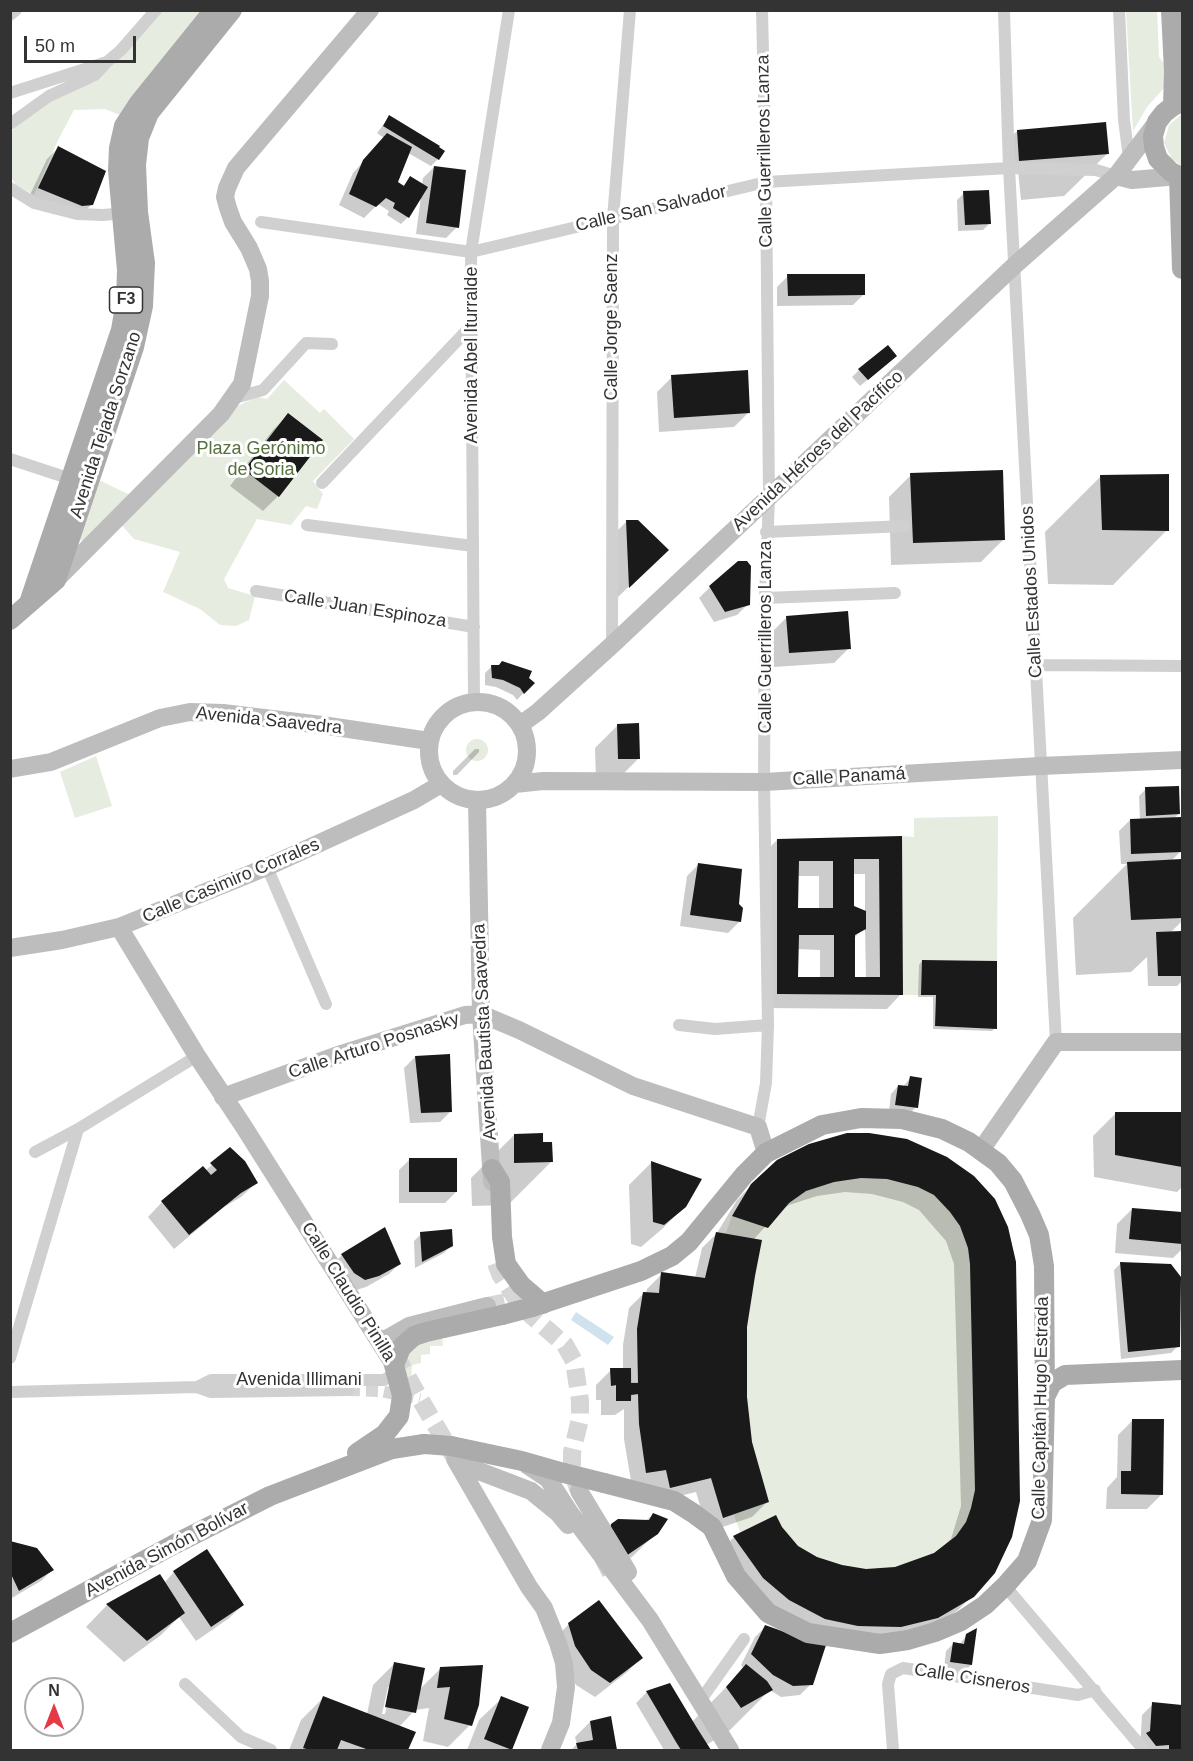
<!DOCTYPE html>
<html>
<head>
<meta charset="utf-8">
<style>
	body { margin:0 }
	#map { position:relative; width:1193px; height:1761px; overflow:hidden; background:#fff; font-family:Arial,sans-serif }
	canvas { display:block }
	.frame { position:absolute; inset:0; border:12px solid #333; pointer-events:none }
	.north { position:absolute; left:24px; top:1677px; width:60px; height:60px; box-sizing:border-box; background:#fff; border:2px solid #adadad; border-radius:50%; rotate:0deg; font-size:16px; font-weight:700; line-height:24px; text-align:center; color:#333 }
	.north::after { content:''; display:block; margin:auto; width:21px; height:27px; background:#e63946; clip-path:polygon(50% 0,100% 100%,50% 72%,0 100%) }
	.scale { position:absolute; left:24px; top:36px; width:112px; height:27px; box-sizing:border-box; border:3px solid #333; border-top:0; padding-left:8px; font-size:18px; line-height:21px; white-space:nowrap; color:#333; -webkit-text-stroke:4px #fff; paint-order:stroke }
</style>
</head>
<body>
<div id="map">
<canvas width="1193" height="1761"></canvas>
<div class="frame"></div>
<div class="north">N</div>
<div class="scale">50 m</div>
</div>
<script>
const ctx = document.querySelector('canvas').getContext('2d');
ctx.lineJoin = 'round';
function fill(path, color) { ctx.fillStyle = color; ctx.fill(path, 'evenodd'); }
const poly = rows => new Path2D(rows.map(r => 'M' + r).join(''));
function stroke(path, color, width, dash) { ctx.strokeStyle = color; ctx.lineWidth = width; ctx.lineCap = dash ? 'butt' : 'round'; ctx.setLineDash(dash || []); ctx.stroke(path); }
function write(font, color, halo, rows, align = 'center') {
  ctx.font = font + ' Arial,sans-serif'; ctx.lineWidth = 6; ctx.setLineDash([]); ctx.textBaseline = 'middle'; ctx.strokeStyle = halo; ctx.fillStyle = color; for (const [text, x, y, turn = 0] of rows) {
    ctx.save(); ctx.translate(x, y); ctx.rotate((+turn || 0) * Math.PI / 180); ctx.textAlign = isNaN(turn) ? turn : align; if (halo) ctx.strokeText(text, 0, 0); ctx.fillText(text, 0, 0); ctx.restore();
  }
}
fill(poly([
	[162,11,206,11,120,115,105,109,74,110,58,140,34,195,16,185,11,177,10,133,22,120,48,103,74,89,97,81],
	[1126,11,1157,11,1159,57,1165,65,1164,88,1147,107,1133,131],
	[1182,114,1182,166,1172,159,1164,143,1169,125],
	[284,380,320,413,324,409,354,439,313,481,323,494,317,509,306,506,291,525,257,519,224,579,228,588,255,596,249,620,236,626,220,625,200,609,163,592,180,552,134,539,119,522,229,410,257,397,267,399],
	[99,480,134,497,83,542,78,538],
	'466 750a11 11 0 1 1 22 0a11 11 0 1 1-22 0Z',
	[96,756,112,806,75,818,60,772],
	[998,816,997,961,922,960,921,995,903,995,902,836,914,837,914,818],
	[869,1133,907,1139,947,1157,995,1199,1008,1227,1016,1262,1020,1501,1012,1537,995,1573,974,1597,901,1627,858,1626,825,1619,789,1600,763,1578,733,1536,740,1532,734,1515,723,1518,711,1478,670,1488,666,1470,646,1473,639,1424,638,1395,632,1395,631,1401,616,1401,616,1386,611,1386,610,1368,631,1368,632,1382,638,1382,637,1329,643,1292,659,1293,661,1272,705,1278,716,1232,726,1233,732,1216,751,1184,777,1160,809,1144],
	[442,1337,443,1346,430,1346,430,1354,421,1355,421,1363,412,1365,411,1384,405,1374,407,1353,416,1345]
]), '#e6ecdf');
fill(poly([
	[576,1312,614,1337,608,1345,571,1320]
]), '#cfe2ee');
fill(poly([
	[389,117,438,159,431,166,408,153,390,190,402,187,410,178,422,186,423,178,434,167,457,227,446,238,416,234,421,196,408,217,401,224,387,215,389,211,378,204,364,218,339,205,353,173,384,138,377,133],
	[1017,131,1107,154,1064,196,1021,200,1018,171,1006,142],
	[58,148,92,204,81,215,28,199,47,159],
	[964,193,990,223,983,230,958,231,957,200],
	[788,276,864,294,853,305,777,306,777,287],
	[888,363,860,386,852,377,859,370],
	[672,377,749,412,734,427,659,432,657,392],
	[288,415,321,441,278,496,263,511,230,486,273,430],
	[911,475,1004,539,981,562,891,565,889,497],
	[1100,477,1167,530,1113,585,1048,584,1045,532],
	[627,521,667,550,618,597,616,532],
	[710,587,748,604,737,615,714,622,699,598],
	[787,617,849,648,834,663,774,667,772,632],
	[492,666,533,683,517,700,513,695,496,687,485,685,485,673],
	[617,726,639,758,617,780,596,781,595,748],
	[475,749,479,749,479,752,457,775,453,775,453,771],
	[1146,789,1179,814,1174,818,1181,851,1171,861,1182,861,1182,921,1170,933,1182,933,1182,981,1177,986,1148,986,1147,957,1131,972,1076,975,1073,918,1127,864,1121,864,1119,831,1130,820,1140,820,1139,796],
	[900,837,901,994,887,1009,763,1008,762,855,777,840],
	[853,874,865,874,865,912,853,907],
	[797,876,819,876,819,910,797,909],
	[865,927,866,979,854,979,853,939],
	[797,949,820,950,820,979,797,978],
	[698,865,737,905,739,922,728,933,680,926,687,876],
	[922,961,995,1028,992,1031,933,1029,933,997,918,997,919,965],
	[415,1057,451,1111,440,1122,410,1123,404,1068],
	[910,1078,916,1107,909,1114,889,1111,891,1094,898,1086,903,1087],
	[1116,1113,1182,1113,1182,1187,1177,1192,1094,1177,1093,1136],
	[514,1135,542,1143,551,1162,508,1205,472,1206,471,1178],
	[809,1146,993,1200,972,1596,957,1611,922,1632,842,1641,774,1615,719,1552,734,1537,776,1517,781,1528,797,1547,816,1558,842,1567,866,1571,895,1569,935,1554,951,1539,961,1506,954,1264,946,1241,919,1210,903,1202,872,1194,845,1192,817,1196,789,1205,778,1213,753,1240,746,1327,745,1397,751,1442,767,1502,752,1517,708,1532,696,1492,655,1502,651,1485,632,1487,624,1439,624,1409,615,1415,601,1415,601,1400,596,1400,596,1385,611,1370,623,1370,623,1345,629,1308,644,1293,646,1293,647,1289,662,1274,695,1278,702,1248,717,1233,737,1200,752,1185],
	[230,1149,256,1183,241,1197,224,1207,174,1249,148,1217,162,1202,205,1171],
	[410,1159,456,1192,445,1203,399,1203,399,1170],
	[651,1163,685,1206,662,1229,641,1247,631,1244,629,1185],
	[1132,1209,1182,1214,1182,1249,1173,1258,1115,1253,1117,1224],
	[384,1229,400,1263,389,1274,366,1287,353,1291,331,1266,342,1255],
	[421,1234,451,1246,444,1253,415,1268,414,1241],
	[1121,1263,1178,1346,1171,1353,1121,1359,1114,1270],
	[1132,1421,1162,1494,1147,1509,1106,1509,1107,1488,1117,1477,1118,1435],
	[653,1515,656,1533,633,1556,603,1577,595,1562,610,1547],
	[10,1543,52,1570,41,1581,10,1599],
	[206,1551,243,1605,228,1619,196,1641,179,1617,161,1635,124,1662,86,1627,107,1605,164,1583,174,1572],
	[569,1624,641,1658,626,1673,595,1697,576,1685,560,1661,554,1639],
	[766,1626,811,1684,800,1695,781,1697,770,1690,728,1732,706,1745,709,1750,664,1750,636,1703,647,1692,692,1722,744,1669,741,1665,755,1637],
	[967,1635,971,1665,964,1672,944,1669,946,1651,953,1644,959,1645],
	[395,1663,419,1690,441,1668,470,1725,448,1747,423,1741,429,1708,415,1710,399,1727,414,1733,407,1750,289,1750,301,1720,324,1697,367,1714,373,1685],
	[388,1687,391,1687,385,1714,382,1714],
	[502,1698,511,1749,467,1750,479,1720],
	[1153,1704,1182,1706,1182,1750,1140,1750,1142,1715],
	[610,1718,616,1750,571,1750,577,1744,575,1737,590,1722]
]), '#0003');
fill(poly([
	[389,115,440,146,439,147,445,151,439,160,383,126],
	[1106,122,1109,154,1019,161,1017,130],
	[387,133,412,147,398,182,404,186,410,176,428,187,409,218,393,208,395,203,386,198,376,207,349,194,363,160],
	[58,146,106,171,93,205,82,206,38,188],
	[434,166,466,170,459,228,426,223],
	[989,190,991,224,965,225,963,191],
	[787,274,865,274,865,295,788,296],
	[888,345,897,356,868,380,858,369],
	[748,370,750,413,674,418,671,375],
	[288,413,323,440,279,497,244,470],
	[1003,470,1005,540,913,543,910,473],
	[1169,474,1169,531,1102,530,1100,475],
	[626,520,638,520,669,550,629,588],
	[738,561,747,561,751,566,750,605,725,612,709,586],
	[848,611,851,649,789,653,786,616],
	[502,661,532,671,529,678,535,683,524,694,520,688,503,680,492,678,491,665,499,665],
	[639,723,640,759,618,759,617,724],
	[1179,786,1180,814,1146,816,1145,787],
	[1181,817,1182,852,1131,854,1130,819],
	[902,836,903,995,777,994,777,839],
	[854,859,879,859,880,977,855,977,855,935,866,929,866,911,854,906],
	[799,861,833,861,833,908,798,908],
	[799,935,834,935,834,977,798,977],
	[1182,859,1182,918,1131,920,1127,862],
	[698,863,742,869,739,904,743,908,741,922,690,915],
	[1182,931,1182,976,1158,976,1156,932],
	[922,960,997,961,997,1029,935,1026,936,995,921,995],
	[450,1054,452,1112,421,1113,415,1056],
	[910,1076,922,1078,918,1108,895,1105,898,1085,908,1086],
	[1115,1112,1182,1112,1182,1167,1115,1155],
	[543,1133,543,1142,552,1142,553,1162,514,1163,514,1134],
	[847,1133,869,1133,907,1139,947,1157,974,1176,995,1199,1008,1227,1016,1262,1020,1501,1012,1537,995,1573,974,1597,938,1618,901,1627,858,1626,825,1619,789,1600,763,1578,733,1536,776,1515,782,1527,798,1546,817,1557,842,1565,866,1569,895,1567,934,1553,956,1536,966,1522,971,1508,975,1490,970,1264,968,1248,960,1226,950,1212,934,1195,918,1187,887,1179,861,1178,834,1182,806,1191,789,1203,768,1228,732,1216,751,1184,777,1160,809,1144],
	[230,1147,245,1161,258,1183,241,1193,189,1235,161,1201,203,1166,211,1175,217,1170,210,1163],
	[409,1158,457,1158,457,1192,409,1192],
	[651,1161,702,1179,686,1207,664,1225,653,1222],
	[1132,1208,1182,1212,1182,1244,1129,1239],
	[385,1227,401,1264,379,1276,365,1280,354,1273,341,1254],
	[452,1229,453,1246,422,1262,420,1232],
	[716,1232,762,1240,755,1276,747,1327,747,1397,752,1442,769,1502,723,1518,711,1478,670,1488,666,1470,646,1473,639,1424,638,1394,631,1395,631,1401,616,1401,616,1385,611,1386,610,1368,631,1368,631,1383,638,1383,637,1329,643,1292,659,1293,661,1272,705,1278],
	[1120,1262,1171,1264,1181,1277,1180,1347,1128,1352],
	[1132,1419,1164,1419,1163,1495,1121,1494,1121,1471,1131,1471],
	[653,1513,668,1519,658,1534,626,1556,610,1530,611,1524,618,1519,649,1520],
	[10,1541,37,1548,54,1570,19,1591,10,1572],
	[207,1549,244,1605,211,1627,173,1571],
	[160,1574,185,1613,147,1641,106,1604],
	[599,1600,643,1658,610,1683,591,1670,575,1646,568,1623],
	[765,1625,807,1640,827,1642,813,1685,793,1686,773,1675,751,1654],
	[977,1628,972,1665,950,1662,953,1642,964,1644,966,1634],
	[394,1662,425,1668,416,1713,385,1707],
	[746,1664,767,1681,773,1690,741,1708,726,1687],
	[483,1665,479,1705,472,1726,444,1719,450,1687,437,1688,440,1667],
	[670,1683,697,1728,711,1750,681,1750,676,1742,646,1691],
	[323,1696,416,1732,408,1750,369,1750,341,1740,337,1750,310,1750,303,1748],
	[501,1696,529,1707,512,1750,484,1739],
	[1152,1702,1182,1705,1182,1750,1169,1750,1169,1745,1156,1746,1146,1733,1150,1731],
	[611,1716,617,1750,578,1750,576,1743,593,1740,590,1721]
]), '#1a1a1a');
stroke(poly([
	[348,1390,381,1391,420,1399]
]), '#d6d6d6', 12, [12, 6]);
stroke(poly([
	[496,1263,500,1274,517,1300,524,1309,565,1345,574,1361,580,1401,580,1419,572,1452,572,1470,578,1489],
	[487,1306,517,1300],
	[395,1354,420,1399,453,1455]
]), '#d6d6d6', 18, [18, 9]);
stroke(poly([
	[1004,10,1009,168,1056,1042],
	[1119,10,1124,120,1129,158],
	[10,15,16,10],
	[10,93,107,62,121,50,156,10],
	[10,124,49,96,95,75,106,63],
	[10,188,34,203,77,214,103,215,126,213],
	[261,222,471,252,766,182,1009,168,1096,170,1116,176],
	[231,399,263,390,306,343,332,344],
	[10,459,77,481],
	[322,483,472,325],
	[307,525,473,546],
	[766,532,905,526],
	[256,591,474,627],
	[765,598,895,593],
	[612,645,613,218,630,10],
	[1036,665,1182,666],
	[474,702,471,252,509,10],
	[267,867,326,1004],
	[679,1025,715,1029,768,1025],
	[758,1127,766,1083,768,1025,764,782,765,598,769,498,766,182,762,10],
	[35,1152,78,1129,197,1056],
	[10,1358,78,1129],
	[197,1387,211,1380,384,1380,392,1375,394,1365],
	[10,1392,197,1387,211,1392,348,1390],
	[1005,1586,1144,1750],
	[185,1684,241,1737,271,1750],
	[700,1701,744,1639],
	[893,1750,888,1684,891,1674,903,1668,1078,1695,1095,1690]
]), '#d0d0d0', 12);
stroke(poly([
	[1116,176,1132,180,1179,176],
	[56,580,221,414,242,384,260,296,260,281,258,269,249,248,233,222,228,208,225,197,227,188,236,168,370,10],
	'429 751a49 49 0 1 1 98 0a49 49 0 1 1-98 0Z',
	[520,725,538,712,612,645,1015,265,1116,176,1157,122],
	[10,769,51,762,160,718,190,712,223,713,322,725,429,741],
	[515,784,543,781,764,782,1040,766,1182,760],
	[477,800,481,1014,492,1182],
	[119,927,197,1056,244,1127,394,1365],
	[10,948,62,940,119,927,267,867,414,800,441,784],
	[223,1097,341,1054,465,1015,481,1014,519,1030,633,1086,758,1127,766,1153],
	[981,1150,1056,1042,1182,1042],
	[381,1342,409,1326,487,1306],
	[455,1459,529,1587,544,1608,558,1643,564,1663,566,1687,561,1723,550,1750],
	[458,1463,531,1491,558,1513,568,1525],
	[527,1465,548,1479,570,1513,650,1620,730,1750],
	[579,1491,628,1572]
]), '#bdbdbd', 18);
stroke(poly([
	[1171,10,1174,71,1173,106],
	[1182,102,1173,106,1164,113,1157,122,1153,136,1154,147,1158,159,1171,172,1182,177],
	[1179,176,1182,269],
	[29,603,121,330,126,301,127,270,118,170,119,148,124,126,139,103,214,10],
	[10,620,56,580,134,347,143,306,145,263,138,212,136,165,139,138,149,113,232,10],
	[492,1169,500,1182,502,1237,506,1264,521,1285,543,1304],
	[532,1307,641,1271,672,1256,689,1242,744,1175,766,1153,822,1125,861,1118,902,1119,942,1129,969,1142,998,1163,1013,1181,1030,1214,1039,1235,1044,1266,1045,1397,1042,1520,1027,1561,1005,1586,985,1605,961,1621,935,1632,908,1640,880,1644,808,1633,768,1613,736,1576,712,1527,693,1513,674,1501,604,1483],
	[1045,1397,1052,1383,1065,1375,1182,1370],
	[451,1446,522,1461,564,1473],
	[357,1453,385,1434,399,1416,402,1396,394,1365,401,1348,407,1342,414,1336,426,1332,502,1315],
	[10,1633,173,1545,270,1496,392,1449,424,1444]
]), '#ababab', 20);
stroke(poly([
	[502,1315,532,1307],
	[424,1444,451,1446],
	[564,1473,604,1483]
]), '#ababab', 20);
for (const [x, y, w] of [
	[126,300,33]
]) { const box = new Path2D(); box.roundRect(x - w / 2, y - 13, w, 26, 4.5); ctx.fillStyle = '#fff'; ctx.fill(box); stroke(box, '#333', 1.5); }
write('bold 16px', '#333', null, [
	["F3",126,300]
]);
write('18px', '#333', '#fff', [
	["Calle Guerrilleros Lanza",765,151,-91],
	["Calle San Salvador",651,209,-13],
	["Calle Jorge Saenz",612,327,-90],
	["Avenida Abel Iturralde",472,355,-90],
	["Avenida Tejada Sorzano",106,425,-72],
	["Avenida Héroes del Pacífico",818,451,-43],
	["Calle Estados Unidos",1032,592,-93],
	["Calle Juan Espinoza",365,609,9],
	["Calle Guerrilleros Lanza",766,637,-90],
	["Avenida Saavedra",269,721,6],
	["Calle Panamá",849,777,-3],
	["Calle Casimiro Corrales",231,881,-23],
	["Avenida Bautista Saavedra",485,1032,-93],
	["Calle Arturo Posnasky",374,1046,-18],
	["Calle Claudio Pinilla",348,1292,58],
	["Avenida Illimani",299,1380],
	["Calle Capitán Hugo Estrada",1041,1408,-89],
	["Avenida Simón Bolívar",167,1550,-28],
	["Calle Cisneros",972,1679,9]
]);
write('18px', '#56703f', '#fff', [
	["Plaza Gerónimo",261,449],
	["de Soria",261,470]
]);
</script>
</body>
</html>
